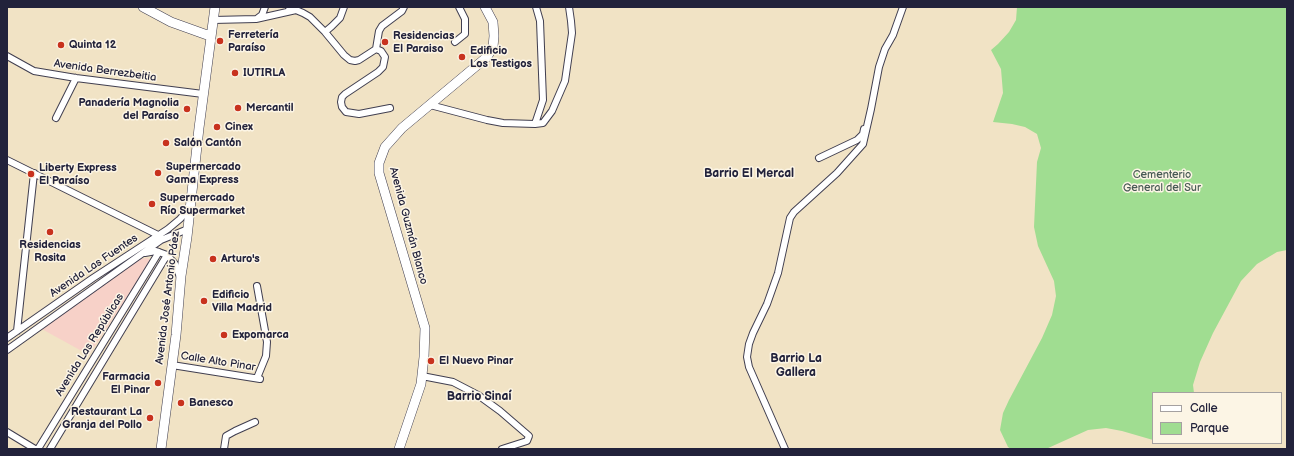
<!DOCTYPE html>
<html>
<head>
<meta charset="utf-8">
<style>
	body { margin:0 }
	#map { position:relative; width:1294px; height:456px; overflow:hidden; background:#f1e3c5; font-family:"Balsamiq Sans",sans-serif }
	canvas { display:block }
	.frame { position:absolute; inset:0; border:8px solid #22223b; pointer-events:none }
	.legend { position:absolute; left:1152px; top:392px; width:130px; height:52px; box-sizing:border-box; background:#fcf5e5; border:1px solid #a5a1a1; margin:0; padding:5px 7px; list-style:none; font-size:12px; color:#22223b }
	.legend li { display:flex; align-items:center; gap:8px; height:20px }
	.legend b { width:20px; border:1px solid #a5a1a1 }
</style>
</head>
<body>
<div id="map">
<canvas width="1294" height="456"></canvas>
<div class="frame"></div>
<ul class="legend">
<li><b style="height:5px;background:#fff"></b>Calle</li>
<li><b style="height:11px;background:#a0dd91"></b>Parque</li>
</ul>
</div>
<script>
const ctx = document.querySelector('canvas').getContext('2d');
ctx.lineJoin = 'round';
function fill(path, color) { ctx.fillStyle = color; ctx.fill(path, 'evenodd'); }
const poly = rows => new Path2D(rows.map(r => 'M' + r).join(''));
function stroke(path, color, width, dash) { ctx.strokeStyle = color; ctx.lineWidth = width; ctx.lineCap = dash ? 'butt' : 'round'; ctx.setLineDash(dash || []); ctx.stroke(path); }
function write(font, color, halo, rows, align = 'center') {
  ctx.font = font + ' "Balsamiq Sans",sans-serif'; ctx.lineWidth = 3; ctx.setLineDash([]); ctx.textBaseline = 'middle'; ctx.strokeStyle = halo; ctx.fillStyle = color; for (const [text, x, y, turn = 0] of rows) {
    ctx.save(); ctx.translate(x, y); ctx.rotate((+turn || 0) * Math.PI / 180); ctx.textAlign = isNaN(turn) ? turn : align; if (halo) ctx.strokeText(text, 0, 0); ctx.fillText(text, 0, 0); ctx.restore();
  }
}
fill(poly([
	[147,258,151,260,89,355,40,328,139,259]
]), '#f7d1c8');
fill(poly([
	[1017,7,1287,7,1287,250,1277,252,1257,264,1241,281,1213,333,1200,362,1193,385,1194,393,1153,393,1153,440,1122,431,1106,428,1088,430,1046,449,1011,449,1008,447,1000,430,1003,413,1009,400,1042,338,1052,315,1056,296,1054,281,1038,246,1034,227,1037,162,1041,148,1037,134,1025,127,1012,124,993,122,1003,93,1001,69,991,50,998,44,1009,32,1016,20]
]), '#a0dd91');
const street = poly([
	[289,7,303,13,310,17,325,32,344,55,350,60,355,61,359,60,376,49,381,51,385,57,383,67,378,72,345,94,342,97,341,102,342,107,346,112,359,114,390,108],
	[258,18,262,15,265,7],
	[213,20,256,19,296,10],
	[325,32,332,26,340,18,344,7],
	[455,42,465,34,465,19,459,7],
	[376,49,379,31,382,26,402,11,404,7],
	[7,56,34,71,76,78,203,94],
	[430,105,487,120,503,123,535,124,543,123,552,111,565,81,572,33,571,21,569,7],
	[56,118,76,78],
	[535,124,543,100,540,21,536,7],
	[819,158,857,140,863,134,864,129],
	[7,160,158,235],
	[145,253,156,251,167,255,175,264,180,277],
	[257,286,267,342,266,356,257,378],
	[17,331,34,173],
	[7,338,93,278,168,229,180,219,190,208],
	[7,350,161,240,188,229],
	[172,365,260,379],
	[422,376,453,382,478,395,500,411,529,436,527,441,502,449],
	[7,432,35,449],
	[38,449,159,252],
	[50,449,167,255],
	[224,449,226,436,235,431,255,422],
	[785,449,749,367,747,357,749,344,753,333,767,304,778,273,790,218,794,212,837,173,863,144,871,109,879,67,885,49,893,35,903,7]
]);
const secondary = poly([
	[143,7,171,22,210,36],
	[161,449,176,335,181,276,187,237,199,128,215,7],
	[399,449,421,384,424,357,425,328,379,173,379,163,385,147,402,128,487,57,493,47,494,36,493,22,485,7]
]);
stroke(street, '#413f50', 8);
stroke(secondary, '#413f50', 10);
stroke(street, '#fff', 6);
stroke(secondary, '#fff', 9);
for (const [x, y, r, color] of [
	[220,41,4,"#c8321e"],
	[385,42,4,"#c8321e"],
	[61,45,4,"#c8321e"],
	[462,57,4,"#c8321e"],
	[235,73,4,"#c8321e"],
	[238,108,4,"#c8321e"],
	[187,109,4,"#c8321e"],
	[217,127,4,"#c8321e"],
	[166,143,4,"#c8321e"],
	[158,173,4,"#c8321e"],
	[31,174,4,"#c8321e"],
	[152,204,4,"#c8321e"],
	[50,232,4,"#c8321e"],
	[213,259,4,"#c8321e"],
	[204,301,4,"#c8321e"],
	[224,335,4,"#c8321e"],
	[431,361,4,"#c8321e"],
	[158,383,4,"#c8321e"],
	[181,403,4,"#c8321e"],
	[150,418,4,"#c8321e"]
]) { const dot = new Path2D(); dot.arc(x, y, r, 0, 2 * Math.PI); ctx.fillStyle = color; ctx.fill(dot); stroke(dot, '#fcf5e5', 1.5); }
write('bold 11px', '#22223b', '#fcf5e5', [
	["Ferretería",228,35],
	["Paraíso",228,48],
	["Residencias",393,36],
	["El Paraiso",393,49],
	["Quinta 12",69,45],
	["Edificio",470,51],
	["Los Testigos",470,64],
	["IUTIRLA",243,73],
	["Panadería Magnolia",179,103,"right"],
	["del Paraíso",179,116,"right"],
	["Mercantil",246,108],
	["Cinex",225,127],
	["Salón Cantón",174,143],
	["Supermercado",166,167],
	["Gama Express",166,180],
	["Liberty Express",39,168],
	["El Paraíso",39,181],
	["Supermercado",160,198],
	["Río Supermarket",160,211],
	["Residencias",50,245,"center"],
	["Rosita",50,258,"center"],
	["Arturo's",221,259],
	["Edificio",212,295],
	["Villa Madrid",212,308],
	["Expomarca",232,335],
	["El Nuevo Pinar",439,361],
	["Farmacia",150,377,"right"],
	["El Pinar",150,390,"right"],
	["Banesco",189,403],
	["Restaurant La",142,412,"right"],
	["Granja del Pollo",142,425,"right"]
], 'left');
write('11px', '#22223b', '#fcf5e5', [
	["Avenida Berrezbeitia",105,71,8],
	["Avenida Guzmán Blanco",408,226,75],
	["Avenida Las Fuentes",94,266,-34],
	["Avenida José Antonio Páez",168,298,-83],
	["Avenida Las Repúblicas",90,345,-58],
	["Calle Alto Pinar",218,362,9]
]);
write('11px', '#485a55', '#fcf5e5', [
	["Cementerio",1162,175],
	["General del Sur",1162,188]
]);
write('bold 12px', '#22223b', '#fcf5e5', [
	["Barrio El Mercal",749,174],
	["Barrio La",796,359],
	["Gallera",796,373],
	["Barrio Sinaí",479,397]
]);
</script>
</body>
</html>
